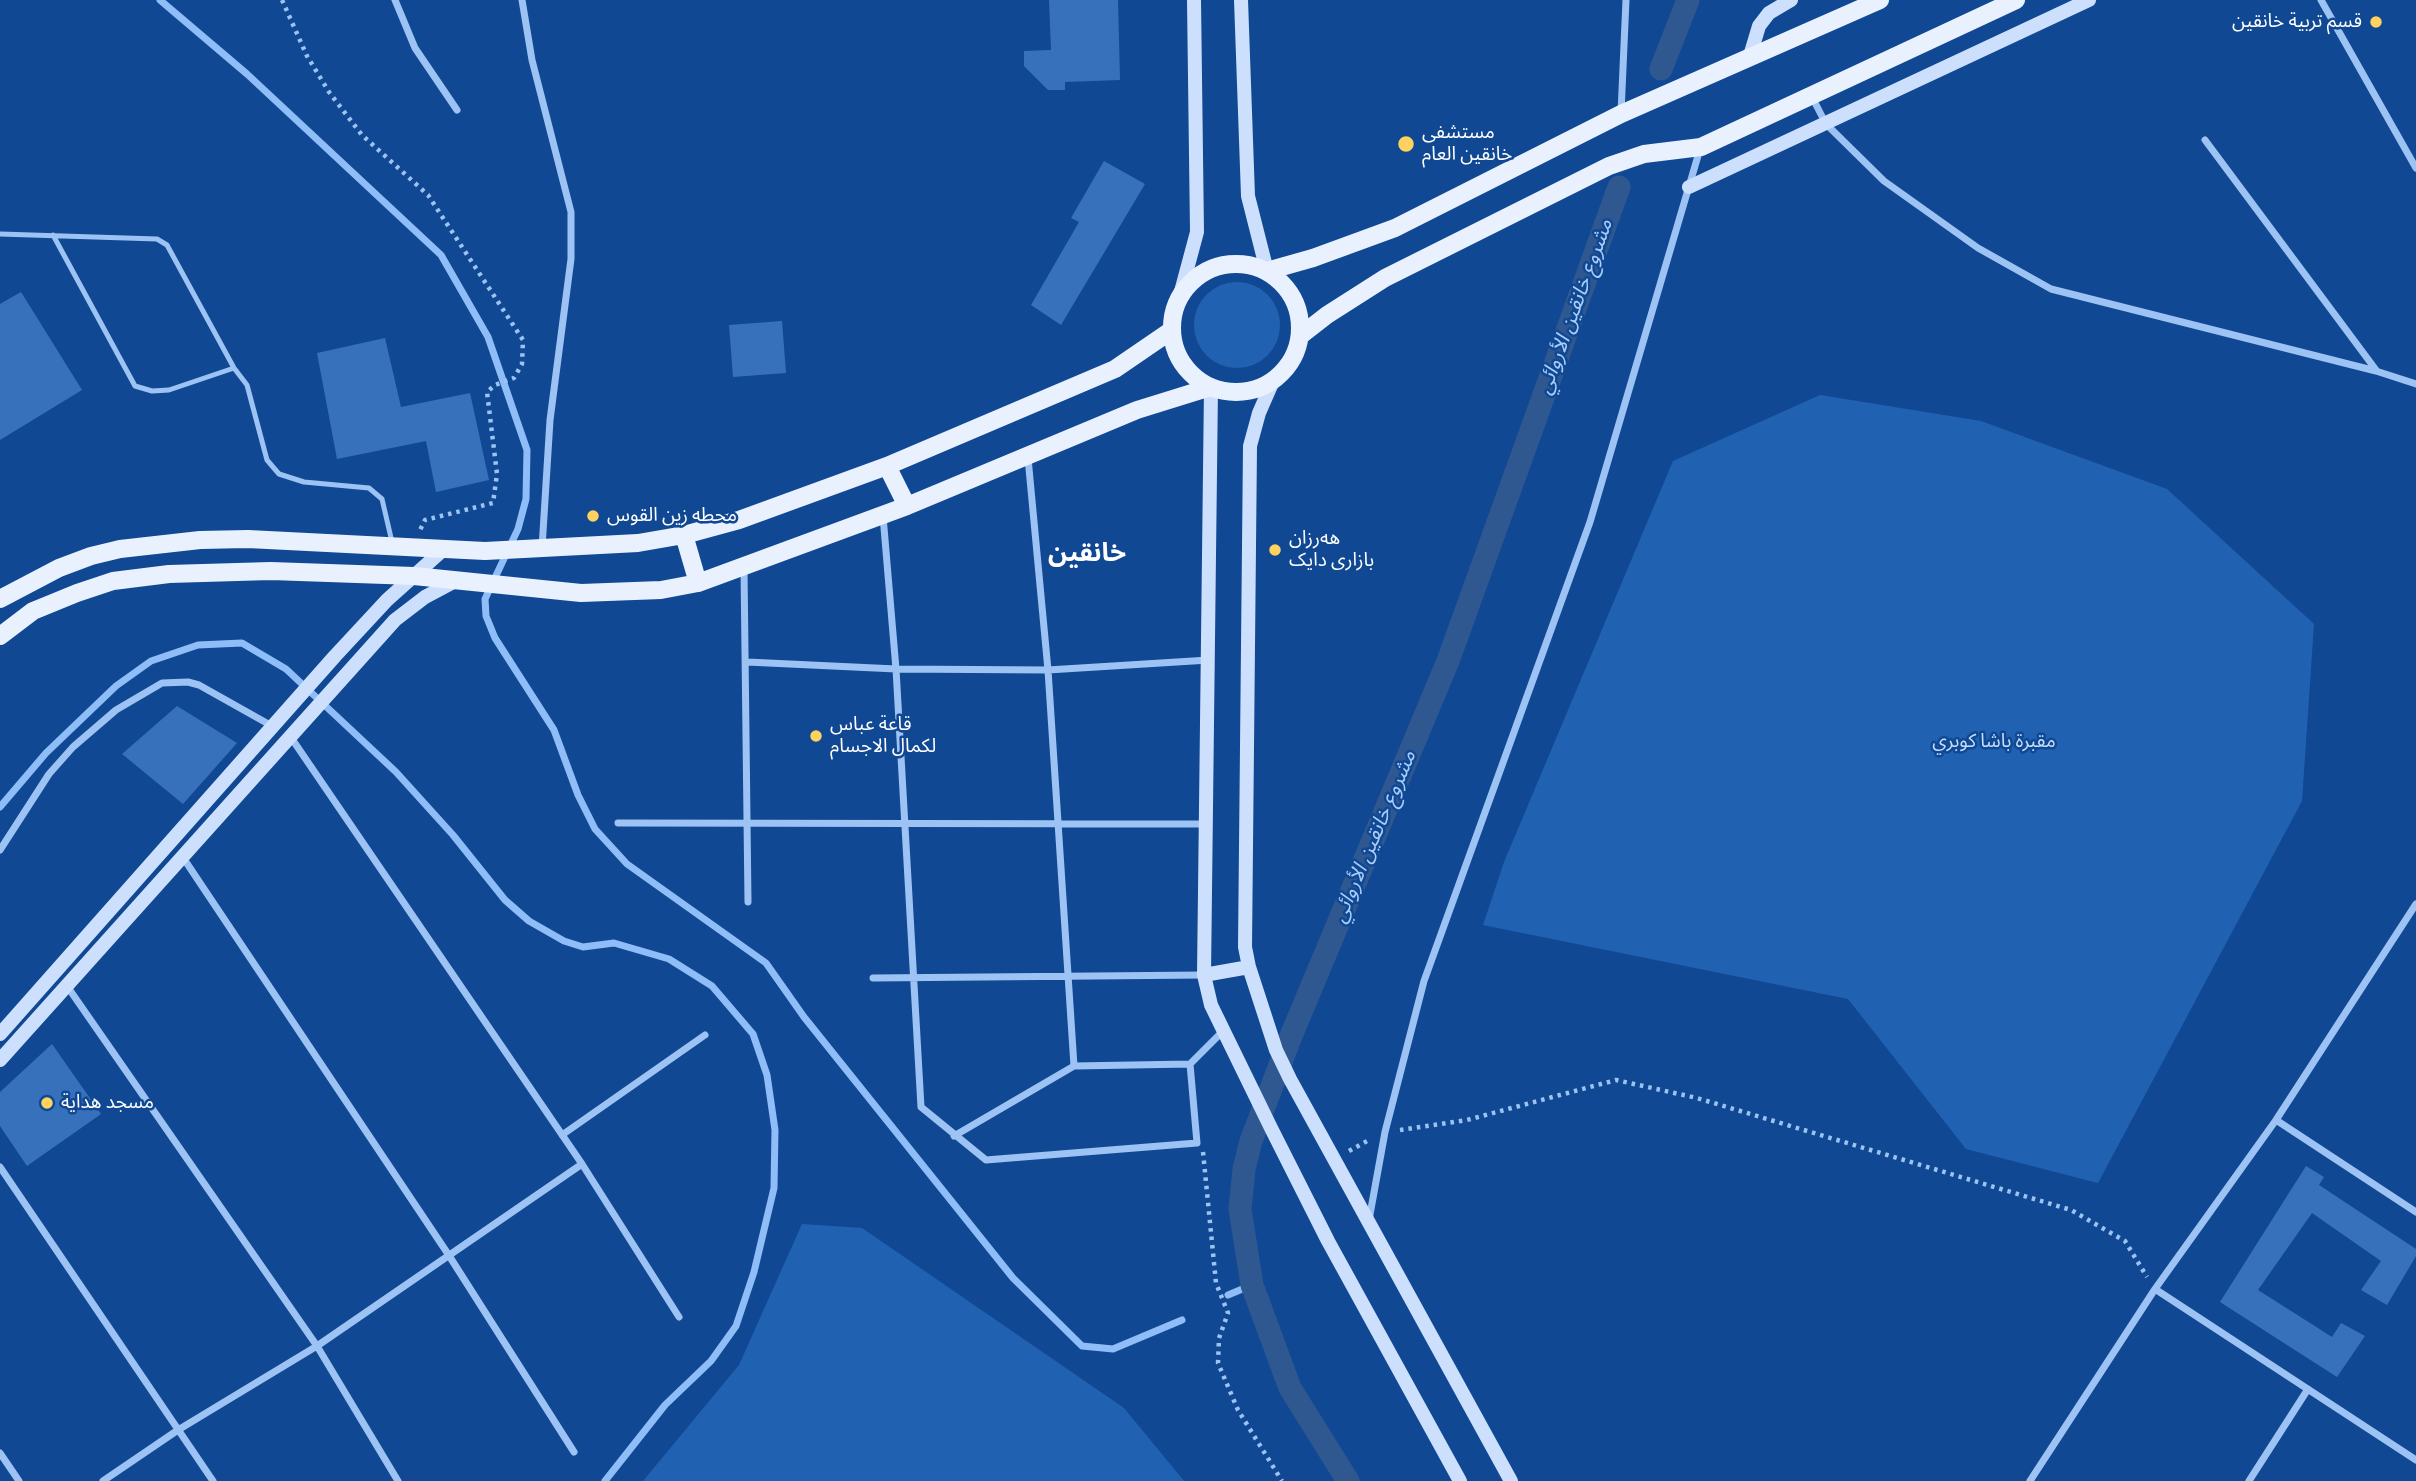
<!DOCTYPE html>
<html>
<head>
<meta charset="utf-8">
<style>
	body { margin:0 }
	canvas { display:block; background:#104893 }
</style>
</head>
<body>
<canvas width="2416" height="1481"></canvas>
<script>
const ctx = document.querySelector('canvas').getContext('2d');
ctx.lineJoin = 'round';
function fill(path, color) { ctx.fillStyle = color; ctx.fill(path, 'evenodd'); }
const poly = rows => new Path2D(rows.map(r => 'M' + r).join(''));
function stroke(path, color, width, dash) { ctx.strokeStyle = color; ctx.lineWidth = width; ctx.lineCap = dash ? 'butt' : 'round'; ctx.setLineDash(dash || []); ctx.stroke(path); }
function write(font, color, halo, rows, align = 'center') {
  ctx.font = font + ' "Titillium Web","Noto Sans Arabic",sans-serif'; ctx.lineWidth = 5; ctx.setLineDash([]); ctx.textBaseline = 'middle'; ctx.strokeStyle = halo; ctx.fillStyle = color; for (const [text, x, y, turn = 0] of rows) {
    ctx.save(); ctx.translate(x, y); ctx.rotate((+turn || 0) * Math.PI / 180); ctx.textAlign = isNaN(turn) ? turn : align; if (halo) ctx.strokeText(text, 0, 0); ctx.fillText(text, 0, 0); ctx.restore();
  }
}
fill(poly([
	'1194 325a43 43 0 1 1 86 0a43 43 0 1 1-86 0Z',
	[1820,395,1981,421,2167,489,2314,624,2302,801,2098,1183,1966,1149,1848,999,1483,925,1504,862,1673,461],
	[802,1224,862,1228,1124,1408,1184,1481,643,1481,739,1365]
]), '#2161b2');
stroke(poly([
	[160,0,247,74,441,255,488,337,527,450,526,499,518,529,485,599,486,616,495,638,554,730,578,795,595,829,627,864,766,963,804,1017,1013,1278,1082,1346,1113,1349,1182,1320],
	[0,807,46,753,116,686,151,661,198,645,242,643,286,669,396,772,453,835,505,900,529,921,564,941,583,947,614,943,669,959,712,986,753,1034,767,1075,775,1130,774,1188,754,1272,736,1326,711,1361,665,1405,605,1481],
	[1228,1295,1252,1285]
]), '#8ebdf7', 7);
stroke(poly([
	[1661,69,1688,0],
	[1348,1481,1290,1388,1252,1285,1240,1209,1244,1169,1251,1141,1291,1036,1448,661,1619,187]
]), '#2f5890', 23);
fill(poly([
	[1049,0,1118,0,1120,80,1065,82,1065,90,1048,90,1024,66,1024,51,1051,50],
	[1104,161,1145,184,1061,325,1031,305,1079,222,1071,218],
	[21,292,82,390,0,440,0,304],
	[782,321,786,373,733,377,729,325],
	[385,338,401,407,470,393,489,480,436,492,426,441,337,459,317,353],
	[177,706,237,743,183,804,122,754],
	[52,1044,101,1114,27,1166,0,1126,0,1092],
	[2306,1166,2324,1177,2319,1185,2416,1249,2416,1256,2387,1305,2361,1290,2381,1261,2312,1213,2258,1290,2332,1337,2341,1323,2365,1336,2337,1377,2220,1302]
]), '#3871bb');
stroke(poly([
	[282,0,307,56,329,92,362,135,428,195,523,340,522,364,514,378,495,385,487,392,497,474,493,503,425,520,420,530],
	[1400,1130,1467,1120,1616,1080,1697,1098,2071,1210,2125,1241,2147,1277],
	[1349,1151,1369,1140],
	[1203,1152,1216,1283,1228,1313,1219,1338,1218,1363,1238,1410,1282,1481]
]), '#9cc3f3', 4.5, [3.5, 5]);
stroke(poly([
	[0,234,157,239,167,245,234,368,247,385,267,460,279,474,304,482,369,488,382,499,392,542],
	[53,235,135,386,152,391,169,390,234,368]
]), '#9cc3f3', 5);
stroke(poly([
	[395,0,415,48,457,110],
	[522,0,532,60,571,212,571,259,550,420,542,548],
	[2321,0,2416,168],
	[1812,97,1826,124,1884,181,1978,248,2051,289,2376,371,2416,384],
	[1621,113,1626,0],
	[2205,140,2376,370],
	[1028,458,1048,670,1074,1066],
	[883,516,896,669,921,1107,986,1160,1197,1143,1190,1064],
	[744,569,748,902],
	[747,662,896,669,1048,670,1209,660],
	[290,736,582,1164,679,1317],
	[618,823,1207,824],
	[0,850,49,774,73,747,116,710,162,683,188,682,199,685,272,726],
	[182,856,448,1254,574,1452],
	[873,978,1204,975],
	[67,986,317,1346,398,1481],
	[2276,1120,2416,1212],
	[562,1135,705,1035],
	[954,1136,1074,1066,1190,1064,1223,1031],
	[0,1167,213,1481],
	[1369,1220,1385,1132,1424,981,1590,522,1700,149],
	[2155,1289,2416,1460],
	[0,1453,19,1481],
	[103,1481,178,1430,317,1346,582,1164],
	[2030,1481,2155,1289,2276,1120,2416,904],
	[2249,1481,2308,1389]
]), '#9cc3f3', 7);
stroke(poly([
	[1241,0,1248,196,1267,271],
	[1750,56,1759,26,1769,13,1791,0],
	[1689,187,2089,0],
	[1179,299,1197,232,1194,0],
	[1273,381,1259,413,1250,446,1245,947,1249,967,1276,1050,1290,1079,1511,1481],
	[1211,387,1204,975,1211,1005,1271,1128,1328,1241,1460,1481],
	[1204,975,1249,967],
	[0,1034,335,656,387,600,445,548],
	[0,1060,395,620,425,597,457,580]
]), '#cce0fd', 14);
stroke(poly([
	'1172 328a64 64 0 1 1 128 0a64 64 0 1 1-128 0Z',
	[1267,271,1313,258,1395,228,1621,114,1880,0],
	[1300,336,1327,315,1385,278,1609,166,1644,154,1701,147,2016,0],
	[887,466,907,506],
	[684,535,698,583],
	[0,599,59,568,91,556,120,549,200,540,248,539,485,551,638,543,684,535,739,520,887,466,1115,369,1172,330],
	[0,636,33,611,77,593,113,581,169,574,271,571,414,576,581,593,661,590,698,583,907,506,1137,410,1211,387]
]), '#e9f1ff', 18);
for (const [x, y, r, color] of [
	[2376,22,7,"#ffd25f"],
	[1406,144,9,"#ffd25f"],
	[593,516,7,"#ffd25f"],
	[1275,550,7,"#ffd25f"],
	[816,736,7,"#ffd25f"],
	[47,1103,7,"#ffd25f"]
]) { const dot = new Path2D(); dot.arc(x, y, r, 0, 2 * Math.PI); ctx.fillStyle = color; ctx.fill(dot); stroke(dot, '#104893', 2.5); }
write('19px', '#fff', '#104893', [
	["قسم تربية خانقين",2362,22,"right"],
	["مستشفى",1422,133],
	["خانقين العام",1422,155],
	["محطه زين القوس",607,516],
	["هەرزان",1289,539],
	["بازاری دایک",1289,561],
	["قاعة عباس",830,725],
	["لكمال الاجسام",830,747],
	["مسجد هداية",61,1103]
], 'left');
write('19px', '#c4defe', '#104893', [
	["مقبرة باشا كوبري",1994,742]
]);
write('italic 21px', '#a8cdfa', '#104893', [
	["مشروع خانقين الأروائي",1576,307,-70],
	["مشروع خانقين الأروائي",1375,837,-67]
]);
write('bold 26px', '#fff', '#104893', [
	["خانقين",1087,555]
]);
</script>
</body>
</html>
